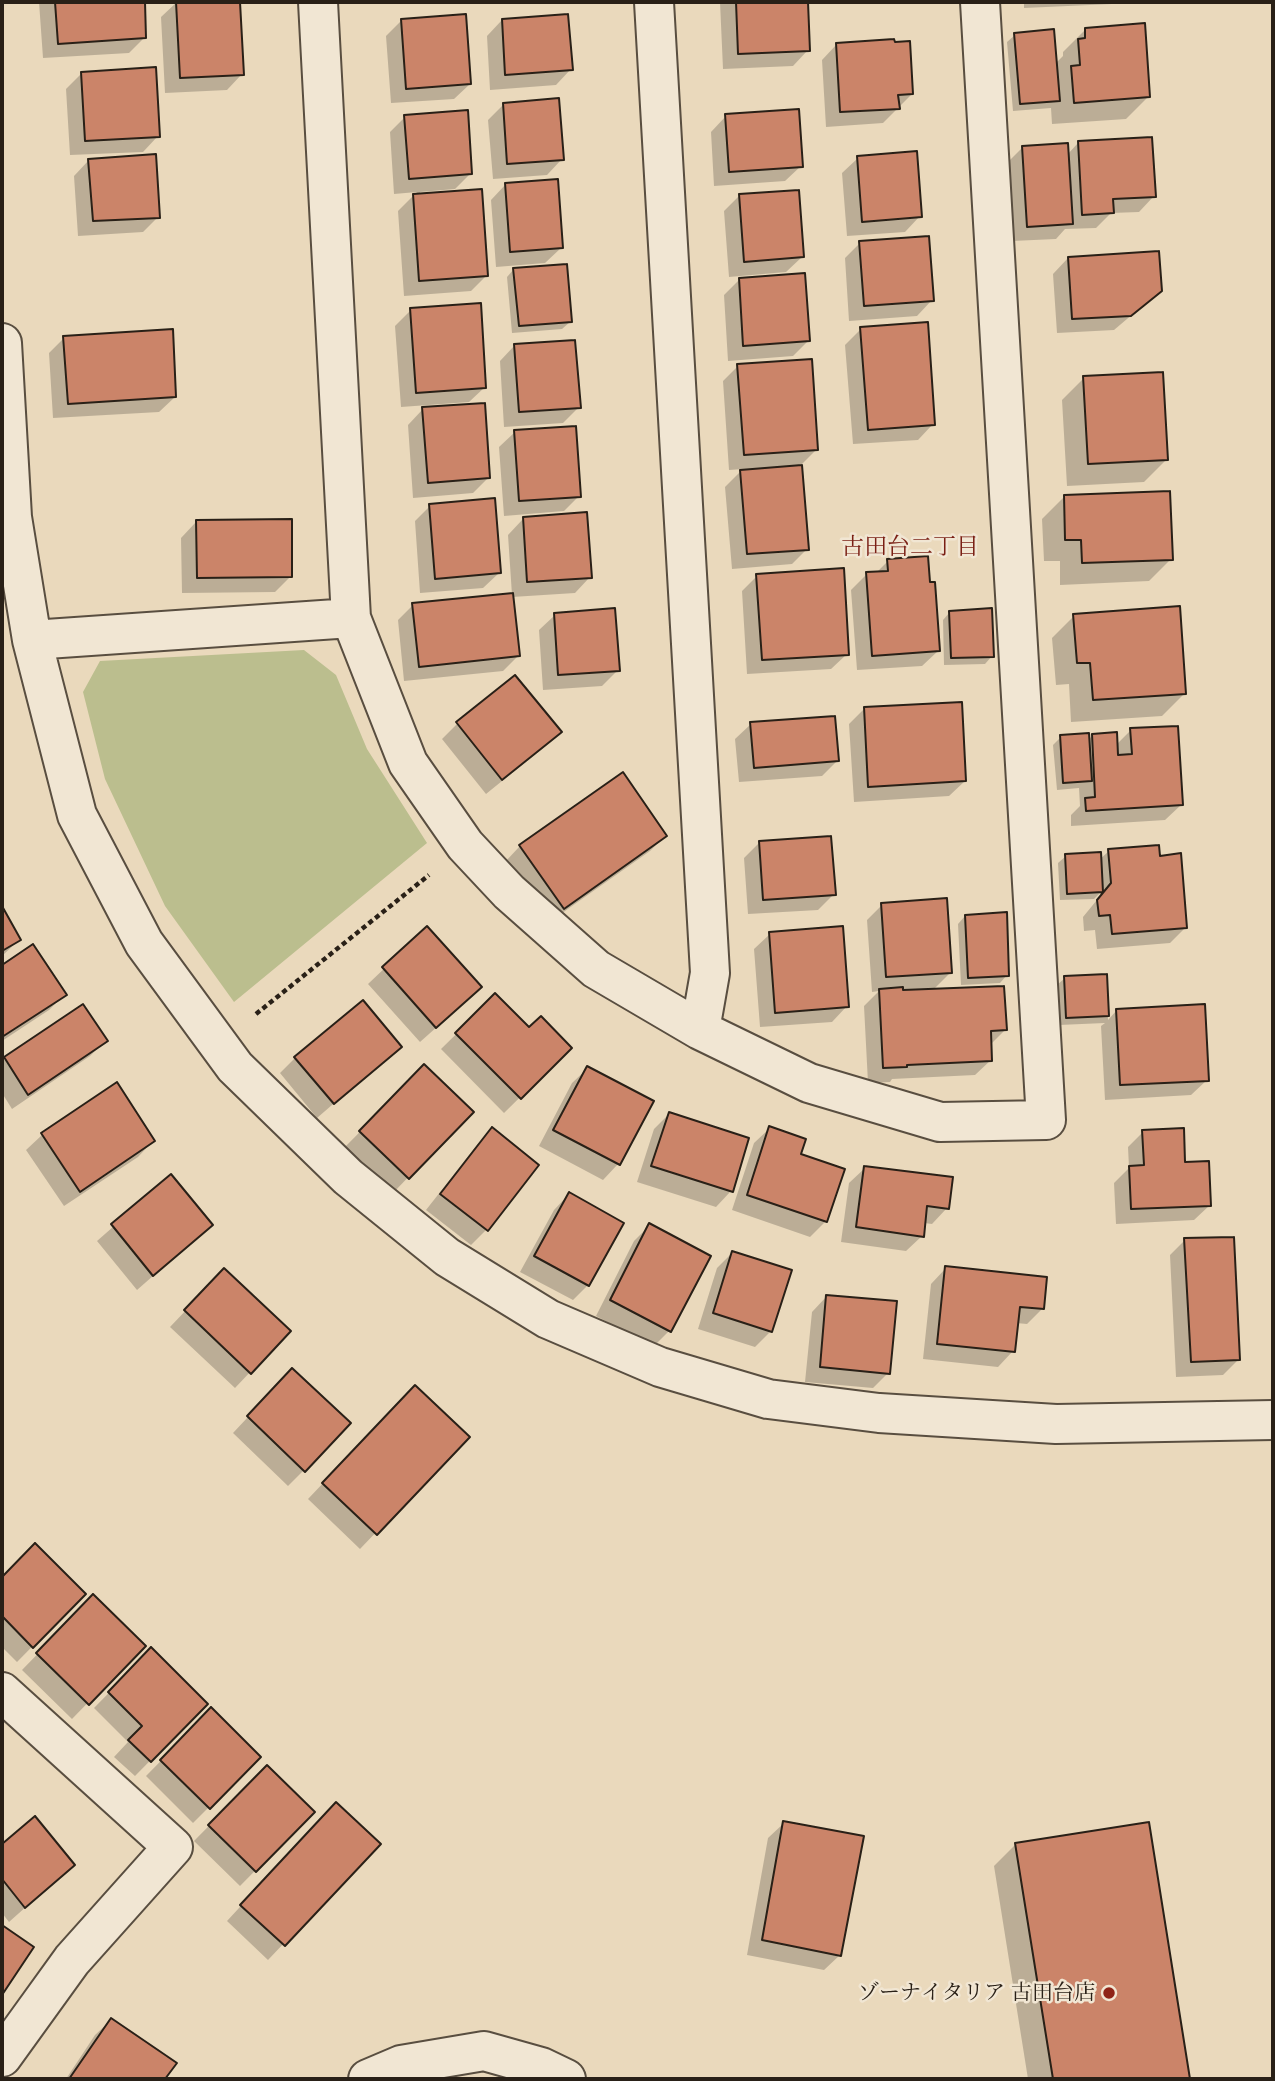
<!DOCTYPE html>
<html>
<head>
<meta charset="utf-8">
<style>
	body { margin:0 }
	#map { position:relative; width:1275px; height:2081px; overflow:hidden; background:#ead9bc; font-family:"Old Standard TT",serif }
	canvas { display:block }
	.frame { position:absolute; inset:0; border:4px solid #292017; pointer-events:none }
</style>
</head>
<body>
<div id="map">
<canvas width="1275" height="2081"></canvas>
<div class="frame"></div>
</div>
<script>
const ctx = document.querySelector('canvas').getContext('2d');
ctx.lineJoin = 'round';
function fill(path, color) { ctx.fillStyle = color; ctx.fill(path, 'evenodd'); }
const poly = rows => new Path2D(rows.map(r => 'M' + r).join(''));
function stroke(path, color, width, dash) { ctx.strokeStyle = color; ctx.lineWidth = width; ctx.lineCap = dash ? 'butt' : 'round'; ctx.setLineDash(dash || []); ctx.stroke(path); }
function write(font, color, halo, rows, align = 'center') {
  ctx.font = font + ' "Old Standard TT","Noto Serif JP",serif'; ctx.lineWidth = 5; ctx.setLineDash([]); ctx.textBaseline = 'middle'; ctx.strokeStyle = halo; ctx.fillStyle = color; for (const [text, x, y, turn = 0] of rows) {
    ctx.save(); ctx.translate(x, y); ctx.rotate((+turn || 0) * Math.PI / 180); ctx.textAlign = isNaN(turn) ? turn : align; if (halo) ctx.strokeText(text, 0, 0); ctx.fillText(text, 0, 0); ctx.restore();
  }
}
fill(poly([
	[304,650,336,675,367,749,427,843,234,1002,165,906,105,779,83,692,100,661]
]), '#bbbe8e');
fill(poly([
	[39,2,143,2,145,37,129,53,43,58],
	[177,2,238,2,242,74,227,90,165,93,161,17],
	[720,2,806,2,808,50,793,66,723,69],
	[1024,2,1115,2,1112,4,1024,8],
	[402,20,470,84,454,99,391,103,386,36],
	[502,20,571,69,556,85,490,90,487,36],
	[1085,30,1148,97,1126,119,1052,124,1051,108,1013,111,1007,42,1015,35,1055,64,1063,56,1063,52],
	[893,43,912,94,883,123,826,127,822,60,837,44],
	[82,73,158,136,143,152,70,155,66,89],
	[503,105,562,159,547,175,493,179,488,120],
	[726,116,801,166,785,181,714,186,711,132],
	[405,117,470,174,455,189,420,192,420,195,486,276,471,291,404,296,398,211,417,192,394,194,390,132],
	[1078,143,1154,196,1139,212,1111,213,1096,228,1065,229,1056,239,1012,241,1007,163,1023,147,1067,155],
	[858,158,920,216,905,232,847,236,842,173],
	[89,160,158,217,143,232,78,236,74,176],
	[506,184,561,248,545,263,496,267,491,200],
	[739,196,802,257,786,272,729,277,724,211],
	[860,243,932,300,917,316,849,321,845,258],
	[1068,258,1160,291,1114,330,1057,333,1053,274],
	[514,269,570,322,562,329,512,333,507,277],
	[739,280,808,341,793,356,728,361,724,295],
	[411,310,485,387,469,402,401,407,395,326],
	[861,329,933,424,918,440,853,444,845,345],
	[64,338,175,397,159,412,53,418,49,353],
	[515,345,579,407,563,423,504,427,500,361],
	[738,366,817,449,801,465,807,549,792,564,732,569,725,487,743,469,729,470,723,381],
	[1084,378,1166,460,1144,482,1067,486,1062,400],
	[423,409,488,478,473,493,413,498,408,425],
	[515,432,579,496,564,511,504,516,499,447],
	[1064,497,1171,559,1149,581,1060,585,1060,561,1044,561,1042,519],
	[430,506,499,573,483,588,420,593,415,521],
	[523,519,590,577,575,593,512,597,518,656,503,671,404,681,398,620,413,605,512,595,508,535],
	[196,522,290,577,275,592,182,593,181,538],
	[888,561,938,651,922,666,857,670,851,590,867,574,876,573],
	[757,576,847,654,831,669,747,674,742,591],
	[950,612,992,656,985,664,944,665,943,620],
	[555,615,618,670,602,686,543,690,539,630],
	[1074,616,1184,694,1162,716,1071,722,1069,684,1056,685,1052,638],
	[864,709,965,781,949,796,854,802,849,724],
	[457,724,560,732,544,747,486,794,442,739],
	[751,724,837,761,822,776,739,782,735,739],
	[1131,730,1181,805,1165,820,1071,826,1071,815,1080,806,1079,788,1057,790,1053,745,1061,737,1088,740,1093,735,1116,745],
	[665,836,650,851,548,923,505,862,520,846],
	[759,843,834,894,818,910,748,914,744,858],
	[1109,851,1159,858,1185,928,1170,943,1097,949,1095,930,1084,931,1083,917,1101,895,1100,893,1094,899,1060,900,1058,863,1066,856,1099,860],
	[882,905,951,972,932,991,1005,1030,990,1045,991,1060,975,1075,892,1079,890,1082,868,1083,864,1006,879,991,872,992,867,920],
	[2,909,19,940,2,956],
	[965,916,1007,975,1000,983,961,985,958,924],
	[427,928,465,1002,420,1042,368,984],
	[770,934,847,1006,832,1022,760,1027,754,949],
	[33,947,64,995,49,1010,2,1041,2,967],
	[1106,976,1108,1020,1117,1010,1207,1080,1191,1095,1105,1100,1101,1026,1105,1023,1059,1025,1057,985,1065,978],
	[495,996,529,1029,570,1048,504,1113,441,1049],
	[83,1006,105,1041,90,1056,12,1109,2,1093,2,1061],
	[399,1047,317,1118,280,1073,295,1058],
	[424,1067,471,1112,393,1193,345,1147],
	[588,1068,652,1102,618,1164,603,1180,539,1146,572,1083],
	[116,1084,153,1141,138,1157,64,1206,26,1150,42,1135],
	[669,1114,731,1191,716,1207,637,1182,654,1129],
	[770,1128,798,1155,826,1221,810,1237,732,1210,754,1143],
	[492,1130,537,1165,486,1230,471,1245,426,1210,477,1145],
	[1143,1132,1184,1164,1210,1205,1194,1220,1116,1224,1114,1183,1129,1168,1128,1147],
	[865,1168,947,1208,932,1224,924,1223,922,1236,906,1251,841,1242,849,1183],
	[171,1176,211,1225,137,1290,97,1241],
	[569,1194,588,1285,573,1300,520,1272,554,1210],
	[650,1225,669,1331,654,1346,596,1316,634,1241],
	[1185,1240,1239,1359,1223,1375,1176,1377,1170,1255],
	[732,1253,771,1331,755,1347,698,1329,717,1268],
	[946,1268,1042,1309,1027,1324,1016,1323,1013,1351,998,1367,923,1359,931,1284],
	[209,1286,288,1332,235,1388,170,1327],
	[827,1296,888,1373,873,1388,805,1382,812,1312],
	[277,1386,304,1470,288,1486,233,1433],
	[400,1402,467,1437,360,1549,308,1499],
	[35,1545,84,1594,17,1662,2,1647,2,1579],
	[93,1597,143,1646,72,1719,22,1670],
	[151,1650,206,1704,135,1776,114,1757,128,1742,94,1708],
	[211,1710,259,1757,193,1823,146,1776],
	[267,1767,313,1812,240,1886,194,1841],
	[34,1819,73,1865,9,1922,2,1913,2,1846],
	[321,1819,378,1844,268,1960,227,1921],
	[784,1823,840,1955,824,1970,747,1955,768,1838],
	[1148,1824,1188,2079,1028,2079,994,1866,1016,1844],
	[111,2020,174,2063,163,2079,66,2079,95,2035]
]), '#0003');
const building = poly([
	[55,2,145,2,146,38,58,44,55,2],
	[176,2,240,2,244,75,180,78,176,2],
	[736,2,808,2,810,51,738,54,736,2],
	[466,14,471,84,406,89,401,19,466,14],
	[568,14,573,70,505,75,502,19,568,14],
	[1145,23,1150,97,1074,103,1071,66,1080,65,1078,39,1085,38,1085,28,1145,23],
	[1054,29,1060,101,1020,104,1014,33,1054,29],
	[894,39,895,42,910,41,913,94,898,95,900,109,840,112,836,43,894,39],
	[156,67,160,137,85,141,81,72,156,67],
	[559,98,564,160,507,164,503,103,559,98],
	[799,109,803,167,729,172,725,114,799,109],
	[468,110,472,174,409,179,404,115,468,110],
	[1152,137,1156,197,1113,199,1114,213,1082,215,1078,141,1152,137],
	[1068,143,1073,224,1027,227,1022,146,1068,143],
	[917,151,922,217,862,222,857,156,917,151],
	[156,154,160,218,93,221,88,159,156,154],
	[558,179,563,248,510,252,505,183,558,179],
	[482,189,488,276,419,281,413,194,482,189],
	[799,190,804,257,744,262,739,194,799,190],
	[929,236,934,301,864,306,859,241,929,236],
	[1159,251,1162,291,1131,316,1072,319,1068,257,1159,251],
	[567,264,572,322,519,326,513,268,567,264],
	[805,273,810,341,743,346,739,278,805,273],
	[481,303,486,388,416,393,410,308,481,303],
	[928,322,935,425,868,430,860,327,928,322],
	[173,329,176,397,68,404,63,336,173,329],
	[575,340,581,408,519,412,514,344,575,340],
	[812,359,818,450,744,455,737,364,812,359],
	[1163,372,1168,460,1088,464,1083,376,1163,372],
	[485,403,490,478,428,483,422,407,485,403],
	[576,426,581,497,519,501,514,430,576,426],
	[802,465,809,550,747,554,740,470,802,465],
	[1170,491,1173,560,1082,563,1081,540,1065,540,1064,495,1170,491],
	[495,498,501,573,435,579,429,504,495,498],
	[587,512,592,578,527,582,523,517,587,512],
	[292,519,292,577,197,578,196,520,292,519],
	[928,556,930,582,935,582,940,651,872,656,866,572,888,571,887,559,928,556],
	[844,568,849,655,762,660,756,574,844,568],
	[513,593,520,656,419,667,412,603,513,593],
	[1180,606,1186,694,1093,700,1090,663,1077,663,1073,614,1180,606],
	[615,608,620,671,558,675,554,613,615,608],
	[992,608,994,657,951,658,949,611,992,608],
	[515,675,562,732,502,780,456,722,515,675],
	[962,702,966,781,868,787,864,707,962,702],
	[835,716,839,761,754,768,750,722,835,716],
	[1178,726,1183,805,1086,811,1085,798,1095,797,1092,734,1117,732,1118,755,1132,754,1130,728,1178,726],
	[1089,733,1092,781,1063,783,1060,735,1089,733],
	[623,772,667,836,564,909,519,845,623,772],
	[831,836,836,895,763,900,759,841,831,836],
	[1159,845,1160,856,1181,853,1187,928,1112,934,1110,915,1099,916,1097,900,1111,883,1108,849,1159,845],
	[1101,852,1103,892,1067,894,1065,854,1101,852],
	[947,898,952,973,886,977,881,903,947,898],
	[2,906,21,940,2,951,2,906],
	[1007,912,1009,976,968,978,965,915,1007,912],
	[427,926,482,987,436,1028,382,967,427,926],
	[843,926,849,1007,775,1013,769,932,843,926],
	[33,944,67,995,2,1037,2,965,33,944],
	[1107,974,1109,1016,1066,1018,1064,976,1107,974],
	[1004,986,1007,1030,991,1031,992,1061,907,1065,907,1067,883,1068,879,989,903,987,903,990,1004,986],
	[495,993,529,1027,541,1016,572,1048,521,1099,455,1033,495,993],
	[363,1000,402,1047,334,1104,294,1057,363,1000],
	[83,1004,108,1041,28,1095,4,1057,83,1004],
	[1205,1004,1209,1081,1120,1085,1116,1009,1205,1004],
	[424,1064,474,1112,409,1179,359,1131,424,1064],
	[587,1066,654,1101,620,1165,553,1130,587,1066],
	[117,1082,155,1141,80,1192,41,1133,117,1082],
	[669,1112,749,1138,733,1192,651,1166,669,1112],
	[769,1126,806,1139,801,1154,845,1169,827,1222,747,1195,769,1126],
	[492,1127,539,1165,488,1231,440,1194,492,1127],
	[1184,1128,1185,1162,1209,1161,1211,1206,1131,1209,1129,1166,1144,1165,1142,1130,1184,1128],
	[864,1166,953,1177,949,1209,927,1206,924,1237,856,1227,864,1166],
	[171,1174,213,1225,153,1276,111,1224,171,1174],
	[569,1192,624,1223,589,1286,534,1256,569,1192],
	[649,1223,711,1256,671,1332,610,1300,649,1223],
	[1234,1237,1240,1360,1191,1362,1184,1238,1234,1237],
	[732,1251,792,1270,772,1332,713,1313,732,1251],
	[945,1266,1047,1277,1044,1309,1020,1307,1015,1352,937,1344,945,1266],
	[224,1268,291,1331,251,1374,184,1310,224,1268],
	[826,1295,897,1301,890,1374,820,1367,826,1295],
	[292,1368,351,1423,305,1472,247,1416,292,1368],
	[415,1385,470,1437,377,1535,322,1483,415,1385],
	[35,1543,86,1594,33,1648,2,1616,2,1577,35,1543],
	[93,1594,146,1646,89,1705,36,1653,93,1594],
	[151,1647,208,1704,151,1762,128,1740,142,1726,108,1692,151,1647],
	[211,1707,261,1757,210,1809,160,1760,211,1707],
	[267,1765,315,1812,256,1872,208,1825,267,1765],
	[336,1802,381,1844,285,1946,240,1905,336,1802],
	[35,1816,75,1865,25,1908,2,1879,2,1844,35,1816],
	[783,1821,864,1836,841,1956,762,1940,783,1821],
	[1149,1822,1190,2079,1053,2079,1015,1843,1149,1822],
	[2,1925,34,1947,2,1995,2,1925],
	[111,2018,177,2063,165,2079,69,2079,111,2018]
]);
fill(building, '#cb8469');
stroke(building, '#292017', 2);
const minor = poly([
	[318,2,351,618,408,763,465,845,509,892,596,969,700,1030,809,1083,940,1122,1046,1120,980,2],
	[654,2,710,973,700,1030],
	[2,343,12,517,32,640,77,815,144,943,235,1067,348,1177,447,1257,548,1319,660,1367,768,1399,879,1413,1056,1424,1273,1420],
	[32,640,351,618],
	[2,1692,173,1847,72,1960,2,2057]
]);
const tertiary = poly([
	[368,2079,401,2065,484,2051,541,2067,566,2079]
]);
stroke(minor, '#594e40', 42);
stroke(tertiary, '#594e40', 42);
stroke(poly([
	[256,1014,429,875]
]), '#292017', 4.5, [5, 3.5]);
stroke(minor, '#f1e6d3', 38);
stroke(tertiary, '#f1e6d3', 38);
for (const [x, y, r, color] of [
	[1109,1993,7,"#8f2418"]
]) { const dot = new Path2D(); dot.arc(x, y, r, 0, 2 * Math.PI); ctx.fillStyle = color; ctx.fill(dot); stroke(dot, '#f1e6d3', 2.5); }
write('21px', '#292017', '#f1e6d3', [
	["ゾーナイタリア 古田台店",1095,1993]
], 'right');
write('23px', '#7a1f14', '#f1e6d3', [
	["古田台二丁目",910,548]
]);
</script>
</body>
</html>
